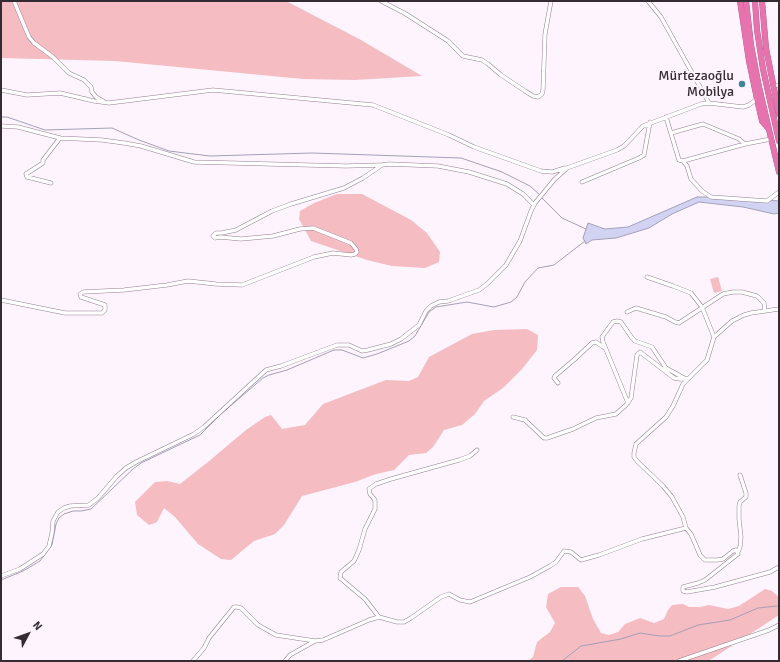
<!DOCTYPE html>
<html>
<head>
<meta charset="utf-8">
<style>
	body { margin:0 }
	#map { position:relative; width:780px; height:662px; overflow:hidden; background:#fef4fd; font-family:Signika,sans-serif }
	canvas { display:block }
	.frame { position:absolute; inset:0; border:2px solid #342b33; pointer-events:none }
	.north { position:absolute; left:8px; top:614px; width:40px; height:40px; -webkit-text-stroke:3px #fef4fd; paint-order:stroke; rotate:49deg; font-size:11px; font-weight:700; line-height:16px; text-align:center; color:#342b33 }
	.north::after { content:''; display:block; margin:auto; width:14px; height:18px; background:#342b33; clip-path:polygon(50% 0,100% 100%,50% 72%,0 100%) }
</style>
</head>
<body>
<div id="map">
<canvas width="780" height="662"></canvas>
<div class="frame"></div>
<div class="north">N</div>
</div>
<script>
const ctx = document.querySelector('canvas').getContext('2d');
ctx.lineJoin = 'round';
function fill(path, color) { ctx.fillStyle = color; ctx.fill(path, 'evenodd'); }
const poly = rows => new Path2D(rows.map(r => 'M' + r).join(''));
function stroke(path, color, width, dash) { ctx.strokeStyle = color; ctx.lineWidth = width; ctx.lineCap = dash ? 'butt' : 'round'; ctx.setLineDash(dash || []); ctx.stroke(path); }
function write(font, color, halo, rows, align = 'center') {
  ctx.font = font + ' Signika,sans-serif'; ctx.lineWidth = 4; ctx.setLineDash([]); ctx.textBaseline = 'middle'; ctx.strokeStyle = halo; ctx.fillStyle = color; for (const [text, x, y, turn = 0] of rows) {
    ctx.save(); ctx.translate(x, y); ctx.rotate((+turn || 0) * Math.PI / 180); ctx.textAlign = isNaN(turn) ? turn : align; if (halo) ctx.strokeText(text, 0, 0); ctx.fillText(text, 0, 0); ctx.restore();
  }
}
fill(poly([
	[1,1,286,1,361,40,422,76,355,80,303,79,115,61,1,58],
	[337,194,362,194,411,220,427,233,440,252,439,262,425,268,392,266,367,260,311,241,299,219,300,211,314,203],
	[718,277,722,291,714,293,710,279],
	[527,329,538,335,537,350,522,369,503,388,484,401,475,414,462,425,444,430,433,447,426,453,409,455,394,470,376,474,355,482,302,496,284,525,275,534,254,541,231,560,221,559,198,544,175,517,164,508,157,522,149,525,137,515,135,502,155,482,167,481,180,484,208,462,246,430,265,417,271,415,282,429,305,425,323,404,386,380,409,381,418,377,429,357,472,334,494,330],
	[561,587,578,587,585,596,593,619,601,633,609,635,618,632,625,624,640,618,654,623,664,619,668,610,672,605,683,604,689,607,700,607,709,605,728,609,739,606,765,589,772,591,779,597,779,615,710,660,706,661,528,661,533,657,537,642,550,632,555,623,546,607,548,594]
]), '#f5bcc2');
const water = poly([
	[697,197,711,197,779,201,779,213,774,214,743,207,699,202,672,214,649,228,616,238,592,240,586,244,583,238,588,223,605,229,628,227,697,197]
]);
fill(water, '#d2d2f3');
stroke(water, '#a3a0b9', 1);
stroke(poly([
	[1,117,7,117,45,130,112,128,139,140,169,151,210,156,312,153,461,158,502,172,530,186,540,195],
	[542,198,562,218,586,229],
	[1,580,23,571,40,561,52,545,56,524,59,518,64,514,73,511,81,511,91,509,133,469,141,463,200,435,221,414,263,378,269,375,287,370,334,350,342,350,363,358,377,354,409,341,415,336,429,312,436,307,467,302,494,307,511,302,517,297,525,282,538,268,554,265,585,241],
	[562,661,581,646,621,639,640,633,660,636,670,636,698,625,730,620,758,608,777,606]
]), '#a3a0b9', 1);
const minor = poly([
	[14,1,29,37,34,43,53,57,69,73,84,80,91,87,92,92,96,97,103,101],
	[381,1,406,14,448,41,463,56,482,60,488,64,501,75,525,91,533,96,538,97,542,94,543,90,545,34,551,1],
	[648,1,661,17,709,103],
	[773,86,779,85],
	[1,90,27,95,60,93,94,101,109,103,213,90,373,105,449,135,474,147,541,171,552,172,565,168],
	[666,117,679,160,683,161,745,144,771,139],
	[1,126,18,127,60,138,102,140,124,143,141,146,194,162,346,166,381,165],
	[671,133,703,124,739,139,745,144],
	[683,161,687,166,691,179,702,191,711,197,767,201,779,192],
	[582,182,639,158,644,155,650,122],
	[51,183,27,177,26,174,43,163,43,160,60,138],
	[647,277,673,286,691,293,702,307,714,337,732,321,744,315,751,313,779,309],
	[1,300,65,313,102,313,105,310,105,305,81,297,80,294,83,292,124,290,167,285,188,281,216,284,242,285,314,257,333,253,351,255,355,254,357,252,356,249,351,243,313,228,300,229,273,236,241,239,220,237,215,238,213,236,216,233,222,233,236,230,272,211,291,204,344,188,363,178,382,165,389,164,438,166,469,172,507,184,523,194,534,205],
	[627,312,636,308,666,317,675,322,679,323,723,294,733,292,742,292,757,296,764,303,765,311],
	[558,383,554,378,555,376,575,359,592,343,596,342,603,347],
	[628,403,603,342,602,337,613,322,617,321,621,322,632,338,635,341,652,347,666,368,684,378],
	[513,417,525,420,544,438,547,438,573,429,596,418,616,414,626,405,631,398,637,355,640,352,674,378,680,379,689,378],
	[686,528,683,517,672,497,663,486,637,461,634,457,634,453,636,444,666,417,673,406,683,384,707,360,714,337],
	[738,552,740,547,741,537,739,519,739,506,740,502,746,497,746,493,740,475],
	[1,576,20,569,43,554,49,546,52,533,53,521,58,512,64,508,70,506,89,505,98,498,117,476,126,468,136,462,194,434,204,427,266,370,281,366,337,345,349,345,362,351,368,350,391,344,401,339,419,325,426,311,431,306,439,302,448,301,479,290,487,284,506,265,520,241,531,211,535,203,554,180,567,168,617,150,624,146,643,126,701,104,709,103,743,107,749,105,757,99],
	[379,617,365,599,340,578,341,572,354,561,359,550,365,529,375,509,375,500,370,494,369,489,376,484,391,479,459,460,470,456,477,450],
	[193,661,204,648,209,638,234,607,237,607,241,608,258,625,276,635,315,641,323,640,369,620,379,617,397,622,404,622,411,618,441,597,449,594,460,600,470,602,530,577,550,566,556,562,564,551,571,552,581,560,599,555,642,539,686,528,691,534,700,555,705,560,717,560,723,559,733,551,736,550,738,554,705,580,698,583,683,587,683,591,687,592,715,587,770,572,779,567],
	[285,661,290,655,315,641],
	[679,661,769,630,779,625]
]);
const highway = poly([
	[740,1,749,61,757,99,762,121,768,128],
	[746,1,751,45,759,87,779,172],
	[755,1,757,30,763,69,779,141],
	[762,1,766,48,779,114]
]);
stroke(minor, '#947f92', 4.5);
stroke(highway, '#a85a83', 6);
stroke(minor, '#fff', 3.5);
stroke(highway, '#e773ae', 5.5);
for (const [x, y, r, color] of [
	[742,84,4,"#438297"]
]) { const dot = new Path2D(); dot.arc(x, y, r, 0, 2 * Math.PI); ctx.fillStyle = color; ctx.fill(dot); stroke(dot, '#fef4fd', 1.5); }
write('14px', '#342b33', '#fef4fd', [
	["Mürtezaoğlu",734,76],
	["Mobilya",734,92]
], 'right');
</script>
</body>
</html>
